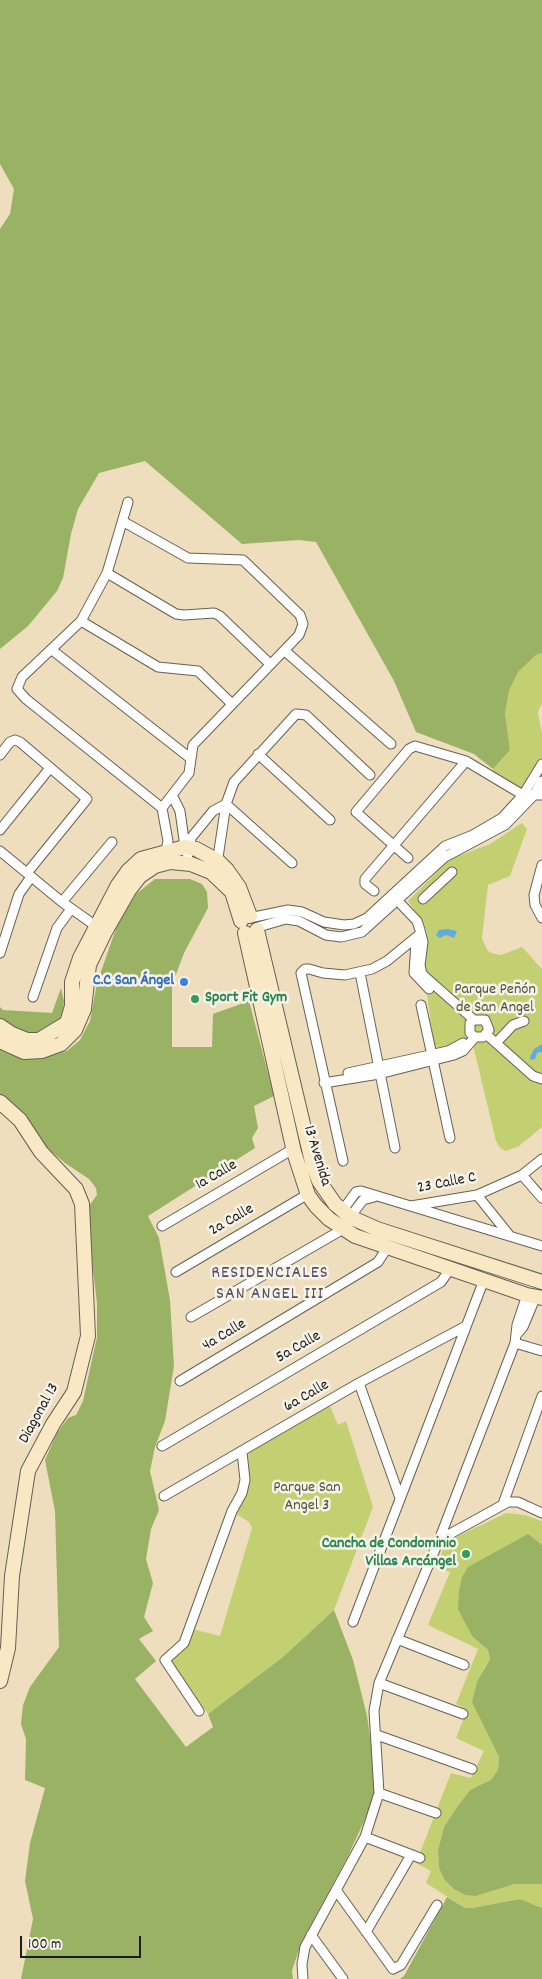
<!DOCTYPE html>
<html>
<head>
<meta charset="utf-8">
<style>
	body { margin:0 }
	#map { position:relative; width:542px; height:1979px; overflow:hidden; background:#eedebe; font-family:Dekko,sans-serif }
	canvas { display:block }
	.scale { position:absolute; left:20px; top:1936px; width:121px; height:22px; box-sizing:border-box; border:2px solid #1c1c1c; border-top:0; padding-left:6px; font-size:15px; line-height:18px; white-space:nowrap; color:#1c1c1c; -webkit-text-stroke:4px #f7f3e8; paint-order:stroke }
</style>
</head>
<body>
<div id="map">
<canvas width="542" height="1979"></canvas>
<div class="scale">100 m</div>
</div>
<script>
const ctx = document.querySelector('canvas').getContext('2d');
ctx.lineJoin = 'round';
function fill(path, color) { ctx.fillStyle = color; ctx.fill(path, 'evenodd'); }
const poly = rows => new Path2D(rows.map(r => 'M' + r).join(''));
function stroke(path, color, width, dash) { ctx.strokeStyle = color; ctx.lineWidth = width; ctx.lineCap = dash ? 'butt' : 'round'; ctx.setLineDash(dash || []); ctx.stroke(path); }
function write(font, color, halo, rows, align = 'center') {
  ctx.font = font + ' Dekko,sans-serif'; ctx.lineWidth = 5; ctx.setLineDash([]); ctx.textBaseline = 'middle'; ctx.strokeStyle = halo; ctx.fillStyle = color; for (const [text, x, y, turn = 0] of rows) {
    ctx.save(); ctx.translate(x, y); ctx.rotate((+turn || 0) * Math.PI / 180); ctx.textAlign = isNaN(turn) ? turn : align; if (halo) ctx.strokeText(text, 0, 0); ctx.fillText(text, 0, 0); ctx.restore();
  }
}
fill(poly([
	[542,653,542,703,538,712,542,734,542,761,521,794,493,772,493,769,510,750,505,713,509,691,518,672,536,655],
	[522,823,527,829,510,876,488,885,482,938,487,950,491,953,501,955,522,947,542,969,542,1127,519,1146,506,1151,500,1148,496,1141,473,1045,469,1038,437,1050,434,1046,424,972,427,932,423,922,408,901,450,859,490,844],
	[330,1406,338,1425,346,1421,373,1507,334,1610,283,1657,208,1714,170,1660,192,1629,220,1636,252,1528,249,1522,236,1514,247,1489,249,1469,248,1452],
	[506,1513,525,1515,542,1521,542,1545,539,1543,473,1637,488,1650,490,1659,484,1668,478,1714,499,1757,498,1770,491,1781,470,1790,444,1827,438,1850,439,1868,444,1879,476,1896,515,1884,542,1884,542,1908,520,1899,472,1908,465,1908,426,1883,431,1871,416,1863,451,1773,471,1778,484,1751,456,1738,467,1710,456,1704,478,1649,428,1625,450,1572,436,1567,446,1542]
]), '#c2d072');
fill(poly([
	[0,0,542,0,542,653,536,655,518,672,509,691,505,713,510,750,493,769,474,754,416,732,394,681,316,542,299,540,242,544,145,461,99,473,78,509,71,534,63,578,57,591,28,626,0,649,0,229,10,214,14,189,0,164],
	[155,879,190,879,202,884,207,892,208,908,184,953,172,985,172,1047,212,1047,213,1014,249,1001,274,1096,254,1106,258,1128,252,1138,255,1148,148,1216,159,1238,170,1300,174,1366,165,1421,155,1447,150,1471,159,1510,151,1529,146,1559,153,1583,144,1617,153,1631,139,1639,156,1661,135,1679,186,1747,213,1727,208,1714,283,1657,334,1610,353,1660,367,1716,374,1765,375,1791,366,1817,347,1858,301,1943,292,1971,293,1979,21,1979,33,1919,25,1881,30,1843,45,1788,25,1780,26,1739,21,1724,23,1705,30,1687,59,1647,55,1511,45,1460,57,1433,68,1418,76,1415,83,1401,97,1337,97,1303,86,1210,97,1195,96,1188,89,1179,65,1163,40,1142,22,1115,0,1095,0,1044,44,1055,67,1051,80,1040,90,1021,97,983,119,920,136,894],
	[61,988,64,1001,62,1023,45,1035,25,1034,0,1020,0,1007,3,1010,52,1013],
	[528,1534,542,1545,542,1884,515,1884,476,1896,465,1895,454,1889,444,1879,439,1868,438,1850,444,1827,458,1806,470,1790,491,1780,498,1770,499,1757,472,1702,477,1682,490,1659,488,1650,473,1637,465,1623,458,1609,459,1591,462,1577,468,1567],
	[447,1897,465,1908,472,1908,520,1899,542,1908,542,1979,400,1979,404,1976]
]), '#99b264');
fill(poly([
	[448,929,457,931,454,938,446,935,440,938,436,935,439,930],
	[542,1044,542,1052,537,1053,535,1059,531,1060,530,1057,534,1049]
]), '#66aadb');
const street = poly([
	[128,502,107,573,81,621,22,677,17,689,26,699,162,808],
	[124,522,188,558,243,560,300,615,303,624,299,635,193,745,189,773,162,808,168,841,166,851],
	[107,573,176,614,184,615,214,613,220,616,270,664],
	[81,621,158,667,198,671,232,704],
	[52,650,190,758],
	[285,651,391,744],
	[258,754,330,820],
	[0,755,10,742,15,740,20,742,87,799,27,873],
	[173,797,180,811,185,847],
	[226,804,292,863],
	[0,830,50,768],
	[0,851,62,902,100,929],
	[408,858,356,812,409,749,415,746,466,761,523,795,542,795],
	[186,864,191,838,195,833,213,811,226,804],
	[217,864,226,804,234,782,296,714,306,715,370,775],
	[542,865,534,895,535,905,542,918],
	[374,891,365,884,365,879,466,761],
	[396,899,417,921,420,930,423,942,420,965,422,974,474,1020,485,1020,489,1030,483,1037,475,1037,470,1033,470,1023,474,1020],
	[423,899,452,872],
	[62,902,112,842],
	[254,917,288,910,302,912,324,922,344,925,354,924,367,918,445,846,473,835,502,818,523,795,542,764],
	[258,927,286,919,299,921,326,935,341,937,362,932,445,857,505,825,534,795,542,781],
	[420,934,416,942,414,973,429,989],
	[0,953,19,894,31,877],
	[360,973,395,1148],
	[33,997,57,928,71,909],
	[421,1005,450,1138],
	[487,1035,533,1076,542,1079],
	[496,1043,513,1025,524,1021],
	[348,1073,448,1051,463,1043],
	[324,1083,379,1074,454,1055,463,1051,475,1037],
	[343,1161,301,973,305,969,309,969,323,973,345,975,372,969,387,961,420,934],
	[522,1175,542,1198],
	[477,1195,510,1236],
	[411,1206,477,1195,522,1175,542,1159],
	[342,1211,356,1192,361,1191,542,1246],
	[350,1217,363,1200,374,1197],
	[162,1226,288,1152],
	[176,1272,303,1197],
	[191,1317,338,1232],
	[517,1334,523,1327,536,1296],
	[515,1343,542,1351],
	[180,1381,378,1262,385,1251],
	[359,1383,400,1498],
	[162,1446,441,1282,448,1272],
	[164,1496,359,1383,466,1326],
	[503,1504,542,1396],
	[439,1540,508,1502,518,1502,542,1513],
	[353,1622,482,1285],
	[397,1639,464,1665],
	[379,1683,463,1714],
	[199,1711,165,1660,184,1643,232,1511,242,1493,245,1480,242,1452],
	[377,1735,472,1769],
	[379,1793,436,1813],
	[365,1837,420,1858],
	[336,1890,393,1969,401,1965,437,1905],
	[366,1932,411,1855],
	[311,1935,343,1979],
	[303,1979,302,1964,305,1947,365,1837,379,1793,374,1711,379,1683,439,1540,515,1343,517,1325,527,1295]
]);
const secondary = poly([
	[257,930,313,1166,319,1181,335,1204,350,1217,377,1229,542,1282],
	[245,933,294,1152,308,1195,316,1206,329,1219,355,1236,527,1295,542,1298],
	[0,1026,12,1034,27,1040,39,1040,67,1023,72,1006,72,982,80,958,118,885,128,871,141,859,185,847,196,849,218,861,227,870,239,887,250,916],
	[0,1041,24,1052,42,1051,61,1044,75,1030,84,1009,89,965,105,932,129,890,140,876,155,866,170,862,191,864,211,872,232,892,241,921],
	[0,1102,20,1120,41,1152,76,1189,82,1204,88,1336,74,1392,53,1424,28,1471,12,1576,8,1648,0,1681]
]);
stroke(street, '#666055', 11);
stroke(secondary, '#666055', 16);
stroke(street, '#fff', 9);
stroke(secondary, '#f8e8c3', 14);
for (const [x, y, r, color] of [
	[184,982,5,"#3f7fe0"],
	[195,999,5,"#2e9e5b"],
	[466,1554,5,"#2e9e5b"]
]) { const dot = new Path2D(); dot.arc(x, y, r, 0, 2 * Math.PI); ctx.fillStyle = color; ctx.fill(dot); stroke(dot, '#f7f3e8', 2); }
write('bold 16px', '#366cbe', '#f7f3e8', [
	["C.C San Ángel",174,982]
], 'right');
write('16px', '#4e5236', '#f7f3e8', [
	["Parque Peñón",495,991],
	["de San Angel",495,1009],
	["Parque San",307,1489],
	["Angel 3",307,1507]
]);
write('bold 16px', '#27864d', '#f7f3e8', [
	["Sport Fit Gym",205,999],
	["Cancha de Condominio",456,1545,"right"],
	["Villas Arcángel",456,1563,"right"]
], 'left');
write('16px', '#1c1c1c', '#f7f3e8', [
	["13 Avenida",316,1156,73],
	["1a Calle",217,1176,-30],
	["23 Calle C",447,1184,-11],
	["2a Calle",232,1221,-30],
	["4a Calle",225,1336,-31],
	["5a Calle",299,1348,-30],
	["6a Calle",307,1397,-30],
	["Diagonal 13",40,1414,-61]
]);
ctx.letterSpacing = '1px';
write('18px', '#544e61', '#f7f3e8', [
	["RESIDENCIALES",270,1275],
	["SAN ANGEL III",270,1296]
]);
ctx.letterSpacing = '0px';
</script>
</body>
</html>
